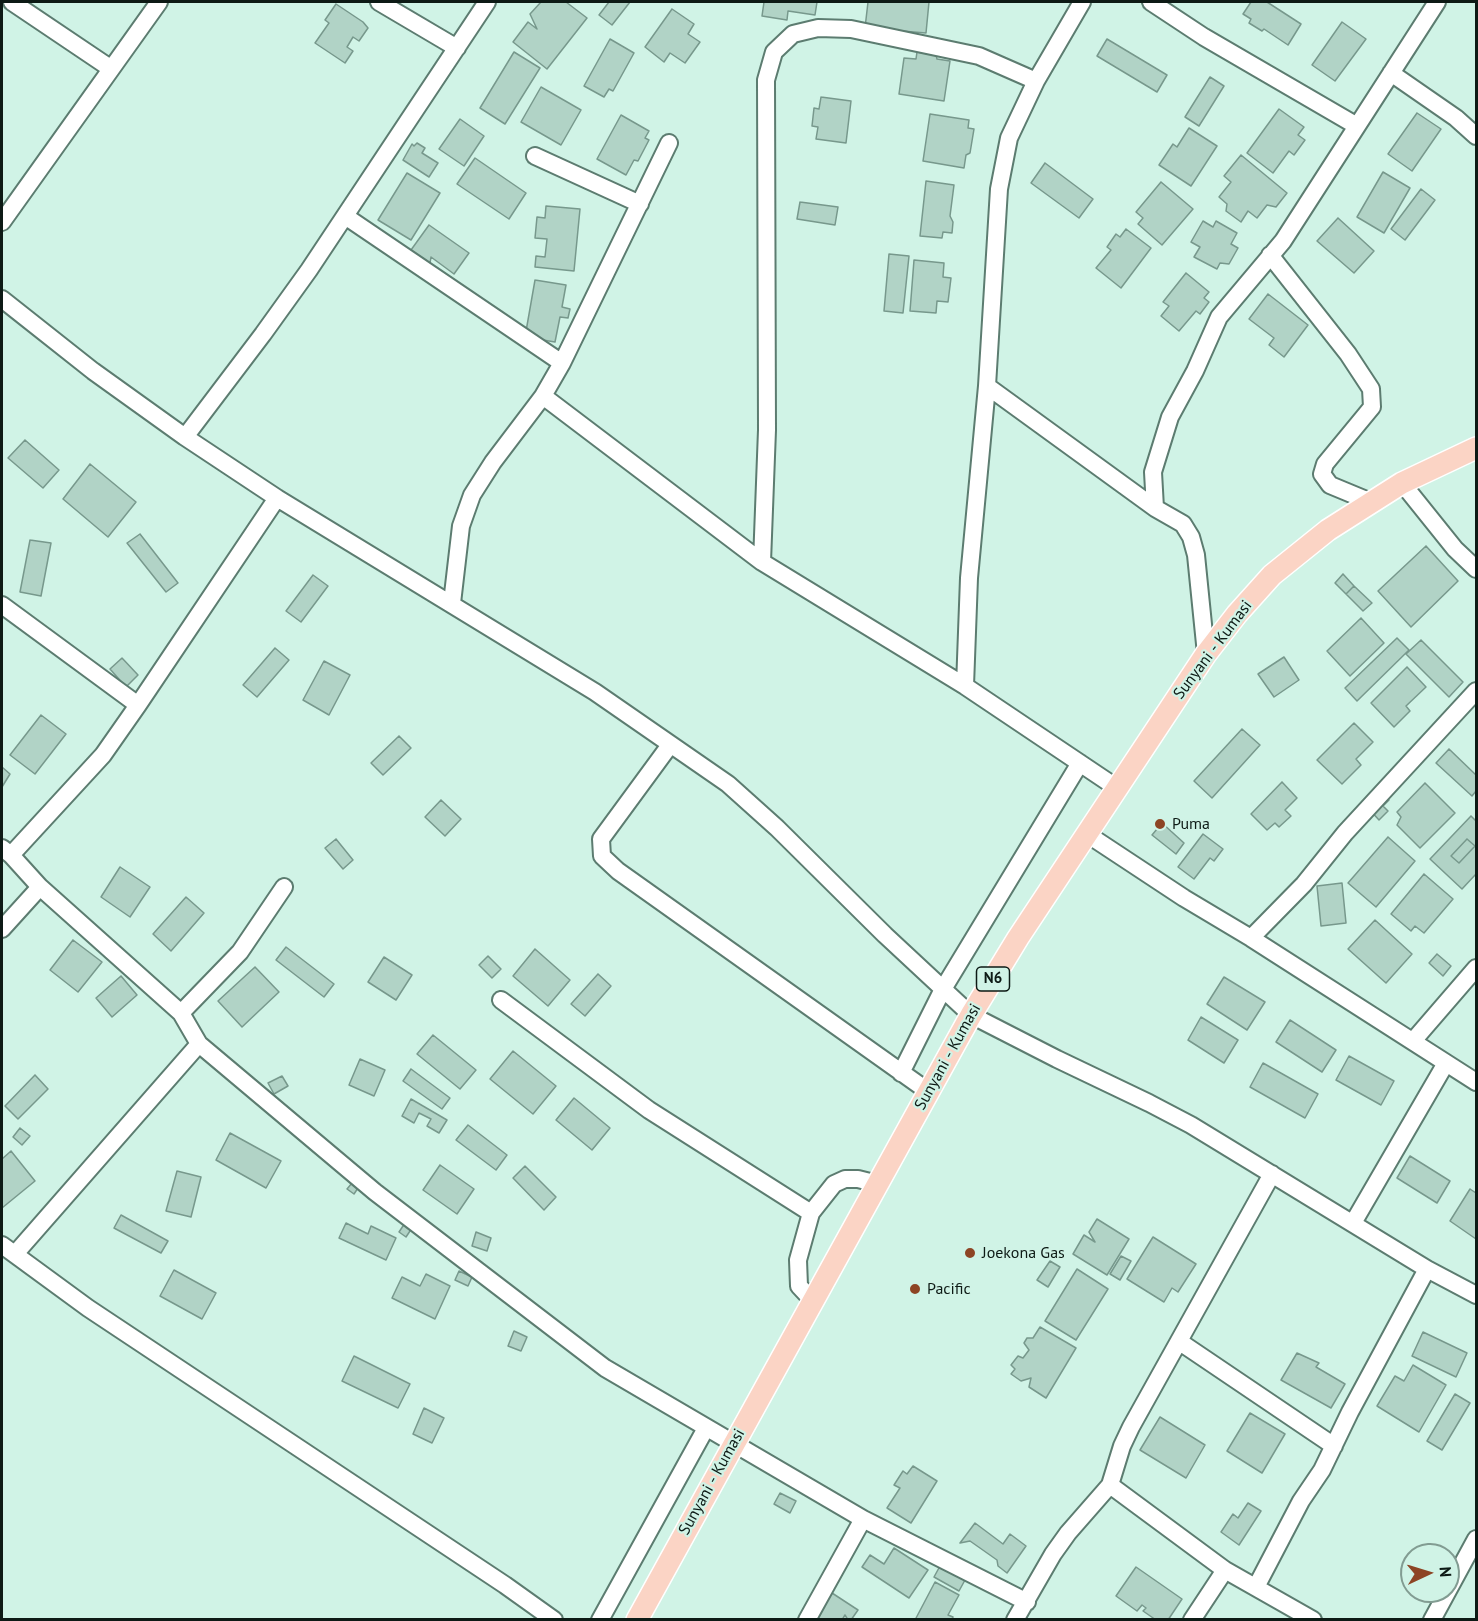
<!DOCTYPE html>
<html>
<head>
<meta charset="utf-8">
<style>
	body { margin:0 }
	#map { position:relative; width:1478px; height:1621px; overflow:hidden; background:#d0f3e6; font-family:"PT Sans",sans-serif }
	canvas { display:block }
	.frame { position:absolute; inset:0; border:3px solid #0d1a15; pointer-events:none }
	.north { position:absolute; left:1400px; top:1543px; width:60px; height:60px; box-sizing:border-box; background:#d0f3e6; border:2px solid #829c92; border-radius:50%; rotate:86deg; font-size:16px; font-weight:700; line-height:24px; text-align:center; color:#0d1a15 }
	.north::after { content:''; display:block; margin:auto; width:21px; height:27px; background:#8d4424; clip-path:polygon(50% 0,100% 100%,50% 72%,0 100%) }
</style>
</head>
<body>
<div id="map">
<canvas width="1478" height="1621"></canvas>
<div class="frame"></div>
<div class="north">N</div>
</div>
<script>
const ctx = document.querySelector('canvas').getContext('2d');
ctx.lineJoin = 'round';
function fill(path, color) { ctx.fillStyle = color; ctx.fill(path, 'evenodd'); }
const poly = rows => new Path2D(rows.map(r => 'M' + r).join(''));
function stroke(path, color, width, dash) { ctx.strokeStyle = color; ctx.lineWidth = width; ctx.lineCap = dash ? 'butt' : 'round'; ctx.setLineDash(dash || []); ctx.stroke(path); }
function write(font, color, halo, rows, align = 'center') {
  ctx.font = font + ' "PT Sans",sans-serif'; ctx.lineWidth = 4.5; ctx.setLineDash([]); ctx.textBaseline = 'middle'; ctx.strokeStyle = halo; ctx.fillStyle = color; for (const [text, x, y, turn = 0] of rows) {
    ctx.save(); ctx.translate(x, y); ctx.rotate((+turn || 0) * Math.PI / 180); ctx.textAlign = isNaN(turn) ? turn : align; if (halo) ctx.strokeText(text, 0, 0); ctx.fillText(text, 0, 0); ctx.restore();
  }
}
const building = poly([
	[541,2,566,2,587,18,547,69,513,42,528,22,537,29,530,14,541,2],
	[609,2,630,2,612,25,599,15,609,2],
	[764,2,817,2,815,15,788,11,787,20,762,16,764,2],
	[868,2,929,2,926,33,865,28,868,2],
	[1251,2,1267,2,1301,24,1288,45,1264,29,1262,31,1249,23,1251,19,1243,14,1251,2],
	[336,4,363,22,368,28,359,41,353,37,347,47,353,51,345,63,315,43,329,23,325,20,336,4],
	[672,9,694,24,688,34,700,42,685,63,670,53,664,62,645,47,672,9],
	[1342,22,1366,39,1335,81,1312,65,1342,22],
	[610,39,634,53,613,91,609,89,604,97,584,86,610,39],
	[1107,39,1167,75,1157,92,1097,56,1107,39],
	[514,52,540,68,505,124,480,108,514,52],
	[917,52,936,55,937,59,950,61,944,101,899,94,904,58,916,59,917,52],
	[1210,77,1224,86,1199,126,1185,117,1210,77],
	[541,87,581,110,561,145,521,122,541,87],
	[821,97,851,101,846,143,816,139,818,127,812,126,814,108,819,109,821,97],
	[1279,109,1304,127,1298,135,1305,140,1294,155,1289,151,1273,173,1247,153,1279,109],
	[1417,113,1441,129,1412,171,1388,154,1417,113],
	[930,114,969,120,968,128,974,129,970,153,966,155,964,168,923,161,930,114],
	[621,115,649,131,645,138,649,140,638,161,634,160,626,175,597,159,621,115],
	[460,119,484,136,464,166,439,149,460,119],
	[1189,128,1217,146,1191,186,1159,165,1173,144,1177,147,1189,128],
	[417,143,425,148,422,153,438,163,429,177,403,160,412,144,414,146,417,143],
	[1241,155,1287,193,1276,207,1267,205,1257,218,1248,211,1241,222,1226,211,1227,204,1219,197,1231,182,1224,176,1241,155],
	[475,158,526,193,509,219,457,184,475,158],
	[1045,163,1093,199,1079,218,1031,183,1045,163],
	[1383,172,1410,188,1384,233,1357,217,1383,172],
	[407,173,440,193,411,240,378,220,407,173],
	[926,181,954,185,950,216,953,222,952,233,943,232,942,238,920,236,926,181],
	[1161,182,1193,209,1162,245,1138,224,1143,218,1136,212,1161,182],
	[1421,189,1435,200,1405,240,1391,229,1421,189],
	[800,202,838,207,835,225,797,219,800,202],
	[546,206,580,209,574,271,535,267,536,256,545,257,547,239,535,238,537,217,545,218,546,206],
	[1338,218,1374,251,1354,273,1317,241,1338,218],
	[1203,221,1213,227,1216,221,1237,233,1231,244,1238,248,1229,264,1220,263,1217,269,1194,257,1200,247,1191,242,1203,221],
	[429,225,469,253,454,274,431,257,430,263,411,250,429,225],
	[1126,229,1151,248,1121,288,1096,268,1111,250,1107,247,1116,234,1120,237,1126,229],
	[889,254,909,256,903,313,884,311,889,254],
	[914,260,944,263,943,277,951,278,948,302,937,301,936,313,910,311,914,260],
	[1186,273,1209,292,1204,298,1209,302,1200,314,1196,311,1179,331,1161,316,1169,306,1163,302,1186,273],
	[535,280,566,285,562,307,570,309,568,318,560,317,555,342,525,337,535,280],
	[1268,294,1308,325,1284,357,1269,345,1274,338,1249,319,1268,294],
	[25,440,59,470,43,488,8,458,25,440],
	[90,464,136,502,108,537,63,499,90,464],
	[140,534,178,583,166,592,127,543,140,534],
	[30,540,51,543,41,596,20,592,30,540],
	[1426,546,1458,581,1411,627,1378,591,1426,546],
	[1343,574,1354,586,1346,594,1335,583,1343,574],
	[313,575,328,586,301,622,286,611,313,575],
	[1354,586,1372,603,1363,611,1346,594,1354,586],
	[1361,618,1384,643,1350,676,1327,651,1361,618],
	[1397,638,1409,650,1357,701,1345,688,1397,638],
	[1421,640,1463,682,1449,697,1406,654,1421,640],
	[275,648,289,660,257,697,243,685,275,648],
	[1284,657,1299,680,1274,697,1258,674,1284,657],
	[122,658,138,675,126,687,110,669,122,658],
	[324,661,350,675,329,715,303,700,324,661],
	[1407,667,1426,687,1406,706,1410,711,1394,727,1371,703,1407,667],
	[41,715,66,734,35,774,10,755,41,715],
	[1354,723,1373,742,1356,759,1361,765,1342,784,1317,760,1354,723],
	[1242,729,1260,745,1212,798,1194,781,1242,729],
	[399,736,411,748,383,775,371,763,399,736],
	[1449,749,1476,775,1476,791,1472,796,1436,763,1449,749],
	[2,767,10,774,2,787,2,767],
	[1282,782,1297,798,1285,810,1291,816,1279,827,1275,823,1267,830,1251,814,1282,782],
	[1425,783,1455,813,1420,848,1397,825,1401,817,1397,812,1425,783],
	[1383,794,1389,800,1383,806,1388,811,1379,820,1368,808,1383,794],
	[441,800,461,819,445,836,425,817,441,800],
	[1471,816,1476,821,1476,874,1462,889,1430,859,1471,816],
	[1467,839,1475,846,1459,863,1451,856,1467,839],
	[1162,823,1184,843,1176,854,1152,835,1162,823],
	[1203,834,1223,849,1214,861,1210,858,1194,879,1178,867,1203,834],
	[1388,837,1415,861,1376,907,1348,883,1388,837],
	[336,839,353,860,343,869,325,848,336,839],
	[1467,839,1475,846,1459,863,1451,856,1467,839],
	[120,867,150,887,130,917,101,897,120,867],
	[1424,874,1453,899,1424,933,1415,926,1411,931,1391,914,1424,874],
	[1342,883,1346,923,1321,926,1317,886,1342,883],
	[186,897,204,913,171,951,153,934,186,897],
	[1375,920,1412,954,1386,983,1348,949,1375,920],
	[73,940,102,962,78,992,50,970,73,940],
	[286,947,334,984,324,997,276,960,286,947],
	[535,949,570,980,548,1006,513,976,535,949],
	[1437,954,1451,966,1443,976,1429,963,1437,954],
	[488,956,501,969,492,978,479,965,488,956],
	[384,957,412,975,396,1000,368,982,384,957],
	[255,967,279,992,242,1027,218,1001,255,967],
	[598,974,611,986,585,1016,571,1004,598,974],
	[121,976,137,995,112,1017,96,998,121,976],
	[1224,977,1265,1002,1247,1030,1207,1004,1224,977],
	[1201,1017,1238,1040,1224,1063,1188,1040,1201,1017],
	[1290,1020,1336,1050,1322,1072,1276,1042,1290,1020],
	[433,1035,476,1070,460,1089,417,1054,433,1035],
	[513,1051,556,1086,533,1114,490,1079,513,1051],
	[1349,1056,1394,1081,1381,1105,1336,1080,1349,1056],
	[360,1059,385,1070,374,1096,349,1085,360,1059],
	[1263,1063,1318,1094,1305,1118,1250,1087,1263,1063],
	[411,1069,450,1098,442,1109,403,1081,411,1069],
	[35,1075,48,1089,18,1119,5,1106,35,1075],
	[282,1076,288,1086,274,1094,268,1083,282,1076],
	[574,1098,610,1128,592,1150,556,1120,574,1098],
	[411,1099,447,1120,439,1133,427,1126,431,1119,419,1113,414,1123,402,1116,411,1099],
	[468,1125,507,1155,496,1170,456,1140,468,1125],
	[20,1128,30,1136,22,1145,13,1137,20,1128],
	[230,1133,281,1161,266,1188,216,1160,230,1133],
	[11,1151,35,1181,2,1208,2,1159,11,1151],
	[1410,1156,1450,1181,1437,1203,1397,1178,1410,1156],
	[440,1165,474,1189,457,1214,423,1190,440,1165],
	[525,1166,556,1197,544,1210,513,1178,525,1166],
	[177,1171,201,1177,191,1217,166,1211,177,1171],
	[352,1183,358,1188,354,1194,347,1189,352,1183],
	[1470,1189,1476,1193,1476,1239,1450,1221,1470,1189],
	[121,1215,168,1241,161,1253,114,1228,121,1215],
	[1097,1219,1129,1239,1107,1275,1073,1254,1084,1235,1095,1242,1089,1232,1097,1219],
	[346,1223,368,1234,371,1226,396,1238,386,1260,339,1238,346,1223],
	[405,1223,412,1228,406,1237,399,1232,405,1223],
	[476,1232,491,1238,487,1251,472,1246,476,1232],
	[1153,1237,1196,1264,1178,1292,1172,1288,1164,1302,1127,1279,1153,1237],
	[1121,1256,1131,1261,1120,1280,1110,1274,1121,1256],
	[1050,1261,1060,1267,1048,1287,1037,1280,1050,1261],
	[1077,1269,1108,1289,1076,1340,1045,1321,1077,1269],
	[174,1270,216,1293,202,1319,160,1296,174,1270],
	[459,1271,472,1277,468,1286,455,1280,459,1271],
	[426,1274,450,1286,435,1319,392,1298,402,1277,420,1286,426,1274],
	[1040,1327,1076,1348,1046,1398,1029,1387,1031,1378,1021,1381,1011,1374,1015,1369,1011,1365,1018,1356,1023,1358,1029,1350,1024,1343,1027,1338,1033,1338,1040,1327],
	[514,1331,527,1337,521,1351,508,1346,514,1331],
	[1423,1332,1467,1353,1456,1377,1412,1356,1423,1332],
	[1297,1353,1319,1363,1316,1367,1345,1384,1331,1408,1281,1380,1297,1353],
	[354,1356,410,1384,398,1408,342,1381,354,1356],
	[1413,1365,1446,1385,1419,1432,1377,1406,1395,1376,1404,1381,1413,1365],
	[1455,1394,1470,1403,1442,1450,1427,1441,1455,1394],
	[424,1408,444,1418,432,1443,413,1434,424,1408],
	[1250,1413,1285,1434,1262,1473,1227,1451,1250,1413],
	[1160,1417,1205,1445,1186,1478,1140,1450,1160,1417],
	[913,1466,937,1481,911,1523,887,1508,900,1488,894,1485,903,1471,907,1474,913,1466],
	[780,1493,796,1501,790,1513,774,1504,780,1493],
	[1248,1503,1261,1511,1239,1545,1221,1532,1233,1514,1238,1518,1248,1503],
	[975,1523,1003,1544,1010,1534,1026,1546,1007,1573,998,1566,997,1560,970,1541,960,1543,975,1523],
	[894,1548,928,1570,909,1598,862,1567,870,1555,884,1564,894,1548],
	[940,1566,965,1580,959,1591,934,1577,940,1566],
	[1136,1567,1182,1599,1168,1620,1156,1620,1143,1611,1146,1608,1142,1605,1137,1611,1116,1596,1136,1567],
	[935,1582,959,1595,948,1615,953,1617,952,1620,915,1620,935,1582],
	[832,1593,858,1610,851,1620,848,1620,845,1615,842,1620,815,1620,832,1593]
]);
fill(building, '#b1d3c6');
stroke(building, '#77988c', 1.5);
const minor = poly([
	[12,2,110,68],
	[379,2,457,48],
	[1151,2,1204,37,1357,126],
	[1391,73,1456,118,1476,136],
	[535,156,640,204],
	[345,216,562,363],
	[2,222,159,2],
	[1270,255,1348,354,1371,389,1372,407,1325,464,1322,474,1330,485,1371,502],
	[2,299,93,371,185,437,277,498,595,692,728,784,777,828,885,935,971,1015,1057,1059,1149,1103,1191,1125,1427,1269,1476,1295],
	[987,386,1155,508,1183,524,1191,537,1196,555,1206,654],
	[543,396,762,562,965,686,1117,788],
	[185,437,263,334,309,270,487,2],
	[1402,483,1455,549,1476,569],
	[1155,508,1153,472,1170,417,1195,371,1219,317,1283,241,1437,2],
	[762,562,767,430,766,80,774,52,793,34,818,28,851,29,979,56,1036,81],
	[452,603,461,526,472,495,493,462,543,396,562,363,669,143],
	[2,605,138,705],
	[965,686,969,578,987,386,999,189,1009,138,1036,81,1082,2],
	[670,745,601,839,602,856,618,871,929,1092],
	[1087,834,1184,898,1251,938,1476,1082],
	[2,848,11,855,40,887,181,1013,199,1044,375,1192,605,1368,863,1519,1027,1602],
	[11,855,103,755,138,705,277,498],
	[2,929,40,887],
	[1251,938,1304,884,1345,833,1476,691],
	[501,1000,649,1110,811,1213,834,1184,845,1179,858,1179,878,1184],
	[181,1013,240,952,284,887],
	[1413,1041,1476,968],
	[901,1073,943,989,1080,763],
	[811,1213,798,1260,799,1286,813,1301],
	[1353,1223,1446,1063],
	[2,1245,88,1308,505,1585,554,1620],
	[15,1254,199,1044],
	[1180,1342,1334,1446],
	[1110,1485,1225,1570,1313,1620],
	[1256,1587,1301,1501,1322,1470,1350,1412,1427,1269],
	[600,1620,706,1428],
	[807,1620,863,1519],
	[1015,1620,1053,1554,1068,1533,1110,1485,1122,1446,1131,1427,1272,1174],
	[1192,1620,1225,1570],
	[1432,1620,1476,1539]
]);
const major = poly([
	[637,1620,971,1015,1018,938,1206,654,1237,614,1272,575,1328,530,1402,483,1476,448]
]);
stroke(minor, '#5c7c70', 20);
stroke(major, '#fff', 24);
stroke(minor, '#fff', 16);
stroke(major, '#fbd4c5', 21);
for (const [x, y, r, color] of [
	[1160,824,6,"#8d4424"],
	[970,1253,6,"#8d4424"],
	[915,1289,6,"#8d4424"]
]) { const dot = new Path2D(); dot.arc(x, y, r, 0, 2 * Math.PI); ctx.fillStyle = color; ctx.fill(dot); stroke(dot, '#d0f3e6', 2); }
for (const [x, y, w] of [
	[993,979,33]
]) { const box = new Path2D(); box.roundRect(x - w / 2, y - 12, w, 24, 4.5); ctx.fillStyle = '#d0f3e6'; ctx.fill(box); stroke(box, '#0d1a15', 1.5); }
write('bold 15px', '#0d1a15', null, [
	["N6",993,979]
]);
write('16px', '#0d1a15', '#d0f3e6', [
	["Sunyani - Kumasi",1213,650,-53],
	["Sunyani - Kumasi",948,1057,-61],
	["Sunyani - Kumasi",712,1482,-61]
]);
write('16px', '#0d1a15', '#d0f3e6', [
	["Puma",1172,824],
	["Joekona Gas",982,1253],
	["Pacific",927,1289]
], 'left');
</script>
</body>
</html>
